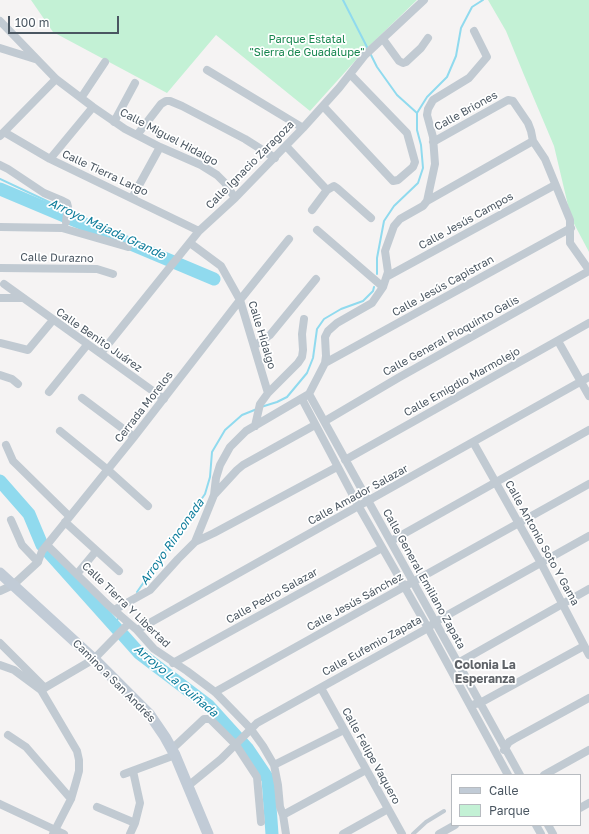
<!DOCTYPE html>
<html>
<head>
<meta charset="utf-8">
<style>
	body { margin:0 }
	#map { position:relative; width:589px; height:834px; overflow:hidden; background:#f5f3f3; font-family:"Golos Text",sans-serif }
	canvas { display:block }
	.legend { position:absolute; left:451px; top:774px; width:130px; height:52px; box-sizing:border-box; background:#fff; border:1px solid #b7bbc0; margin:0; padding:5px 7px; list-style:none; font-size:12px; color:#4a5661 }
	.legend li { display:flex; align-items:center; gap:8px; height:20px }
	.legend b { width:20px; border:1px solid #b7bbc0 }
	.scale { position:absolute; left:8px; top:16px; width:111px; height:18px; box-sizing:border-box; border:2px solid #4a5661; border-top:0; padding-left:5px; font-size:12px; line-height:14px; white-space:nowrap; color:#4a5661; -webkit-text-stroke:3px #fff; paint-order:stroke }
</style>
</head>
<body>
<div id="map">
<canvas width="589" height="834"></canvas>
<ul class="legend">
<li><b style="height:5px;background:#c1cbd6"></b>Calle</li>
<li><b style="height:11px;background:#c3f1d5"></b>Parque</li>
</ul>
<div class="scale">100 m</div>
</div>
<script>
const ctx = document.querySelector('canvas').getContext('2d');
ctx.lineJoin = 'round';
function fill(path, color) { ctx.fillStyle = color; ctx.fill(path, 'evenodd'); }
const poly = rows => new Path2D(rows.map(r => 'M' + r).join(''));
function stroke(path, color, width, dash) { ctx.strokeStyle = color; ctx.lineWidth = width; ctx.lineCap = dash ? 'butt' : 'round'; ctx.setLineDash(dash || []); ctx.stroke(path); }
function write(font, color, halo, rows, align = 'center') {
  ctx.font = font + ' "Golos Text",sans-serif'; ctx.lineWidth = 3.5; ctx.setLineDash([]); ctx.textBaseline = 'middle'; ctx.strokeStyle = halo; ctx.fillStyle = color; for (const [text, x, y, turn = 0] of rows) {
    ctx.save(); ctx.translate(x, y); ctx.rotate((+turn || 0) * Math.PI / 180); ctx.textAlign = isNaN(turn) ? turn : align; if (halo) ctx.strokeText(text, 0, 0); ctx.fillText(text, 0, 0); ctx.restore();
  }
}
fill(poly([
	[31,0,417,0,364,51,310,111,216,35,167,93,53,32],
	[488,0,589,0,589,252,571,218,554,146,524,75,506,31]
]), '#c3f1d5');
stroke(poly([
	[343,0,368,49],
	[370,53,377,67,397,95,417,113],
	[0,179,66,210],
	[70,211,173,260],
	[177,262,214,279],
	[377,274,377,258,384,221,394,206,418,183,423,168,421,145,417,130,417,113,427,97,447,77,456,56,461,28,472,7,483,0],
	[261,407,277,402,287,397,307,373,313,358,317,329,324,319,341,309,363,301,373,291,374,287],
	[137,592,205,494,210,477,212,452,225,430,242,415,257,409],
	[114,625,119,617]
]), '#90daee', 2);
stroke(poly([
	[0,189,214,279],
	[0,481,29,514,42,545,118,630],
	[123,635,139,653,209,706,247,748,268,779,272,834]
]), '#90daee', 13);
stroke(poly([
	[413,834,426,822,444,811]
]), '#c1cad2', 4);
stroke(poly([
	[0,21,56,79,93,107,125,129,160,147,201,165,217,175,225,183,235,198],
	[383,39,399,61,403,63,406,62,421,48,428,38],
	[0,48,35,59],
	[207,70,303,128],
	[81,98,105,62],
	[323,106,393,181,398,180,413,167,415,162,407,133,350,74],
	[114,122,135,83],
	[4,132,50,159,199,231],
	[137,135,161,104,166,101,170,101,182,106,245,139,275,158],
	[0,136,56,79],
	[433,142,508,100,513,101,528,123,531,131,533,141,545,159,570,220,570,243,589,270],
	[286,146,327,190],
	[50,159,93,107],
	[0,165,8,169,44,193,63,201,67,203,68,207,66,222],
	[132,198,160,147],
	[427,201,533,141],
	[312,210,327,190,334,186,337,188,371,218],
	[0,227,62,228,128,247],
	[317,230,383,287],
	[190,243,221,266,240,300,268,393,260,404,255,426],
	[0,268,97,269,113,274],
	[388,276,555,185],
	[4,284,164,399],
	[0,298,22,298],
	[558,341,589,396],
	[0,343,28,350,53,320],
	[254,346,270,335,316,279],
	[101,353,199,231,235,198,303,128,339,88,365,55,424,0],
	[325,363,571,228],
	[0,375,12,379,18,384],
	[49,392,87,345],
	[268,393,298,363,302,357,303,350,302,334,304,319],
	[309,394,520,775],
	[82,398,134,437],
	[302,399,359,507,428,628,508,775],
	[325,421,398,378,589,271],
	[60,431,108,470,148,506],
	[473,442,541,563,589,655],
	[6,445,13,461,69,516],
	[345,460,589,323],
	[214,495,237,470,243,465,315,425],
	[11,520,22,545,38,562],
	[65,522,119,571],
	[391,541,589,430],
	[195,542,214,533,337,467],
	[47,545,108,605,137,630,154,649,187,671,215,692,250,728,263,746,274,765,278,785,280,807,283,815,286,834],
	[77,574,96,551],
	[0,591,13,585,38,562,42,551,134,437,240,300,289,239],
	[114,610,150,590,178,559,195,542,214,495,216,478,220,465,230,447,246,431,309,394,325,363,326,356,325,337,328,331,337,323,372,303,383,287,388,272,385,251,394,226,400,219,423,206,427,201,435,164,433,137,427,115,428,109,433,100,469,78,487,57,474,31],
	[137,630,589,377],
	[0,643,45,688],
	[173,663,382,548],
	[458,663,589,589],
	[0,665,14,670,41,690,77,751,79,760,79,771,76,782,71,799,53,834],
	[321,688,402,834],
	[41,690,94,659,129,623],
	[215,692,589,484],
	[475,704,480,703,584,646],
	[8,735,26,747,71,799],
	[172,749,204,719,210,719,236,745,257,777,261,822],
	[504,750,509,742,514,739,589,698],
	[274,765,344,730],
	[124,774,175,755],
	[544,775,589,750],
	[188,786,221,759,257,723,428,628,435,622,589,536],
	[0,804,64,834],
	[97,807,135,823],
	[580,808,589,803],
	[283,815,366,770],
	[536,825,541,834],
	[548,825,553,834],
	[130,834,135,823,140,803,133,771],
	[343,834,388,809],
	[439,834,455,825]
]), '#c1cad2', 8);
stroke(poly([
	[0,573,94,659,150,715,165,737,175,755,208,834]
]), '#c1cbd6', 11);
write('11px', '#17864f', '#fff', [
	["Parque Estatal",307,40],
	["\"Sierra de Guadalupe\"",307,53]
]);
write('11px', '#4a5661', '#fff', [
	["Calle Briones",466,111,-29],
	["Calle Miguel Hidalgo",169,137,28],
	["Calle Ignacio Zaragoza",250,165,-45],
	["Calle Tierra Largo",105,173,25],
	["Calle Jesús Campos",466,221,-29],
	["Calle Durazno",57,258,1],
	["Calle Jesús Capistran",443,286,-29],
	["Calle Hidalgo",262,335,73],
	["Calle General Pioquinto Galis",451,336,-29],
	["Calle Benito Juárez",99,340,35],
	["Calle Emigdio Marmolejo",462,382,-29],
	["Cerrada Morelos",144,407,-52],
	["Calle Amador Salazar",358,495,-29],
	["Calle Antonio Soto Y Gama",542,543,61],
	["Calle General Emiliano Zapata",424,579,61],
	["Calle Pedro Salazar",272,596,-29],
	["Calle Jesús Sánchez",355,602,-29],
	["Calle Tierra Y Libertad",126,605,44],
	["Calle Eufemio Zapata",372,646,-29],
	["Camino a San Andrés",114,681,45],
	["Calle Felipe Vaquero",371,756,61]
]);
write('italic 12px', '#0c7c9b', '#fff', [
	["Arroyo Majada Grande",107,229,25],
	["Arroyo Rinconada",172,542,-55],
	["Arroyo La Guiñada",176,681,40]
]);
write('bold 12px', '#5f6368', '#fff', [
	["Colonia La",485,665],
	["Esperanza",485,679]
]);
</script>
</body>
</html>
